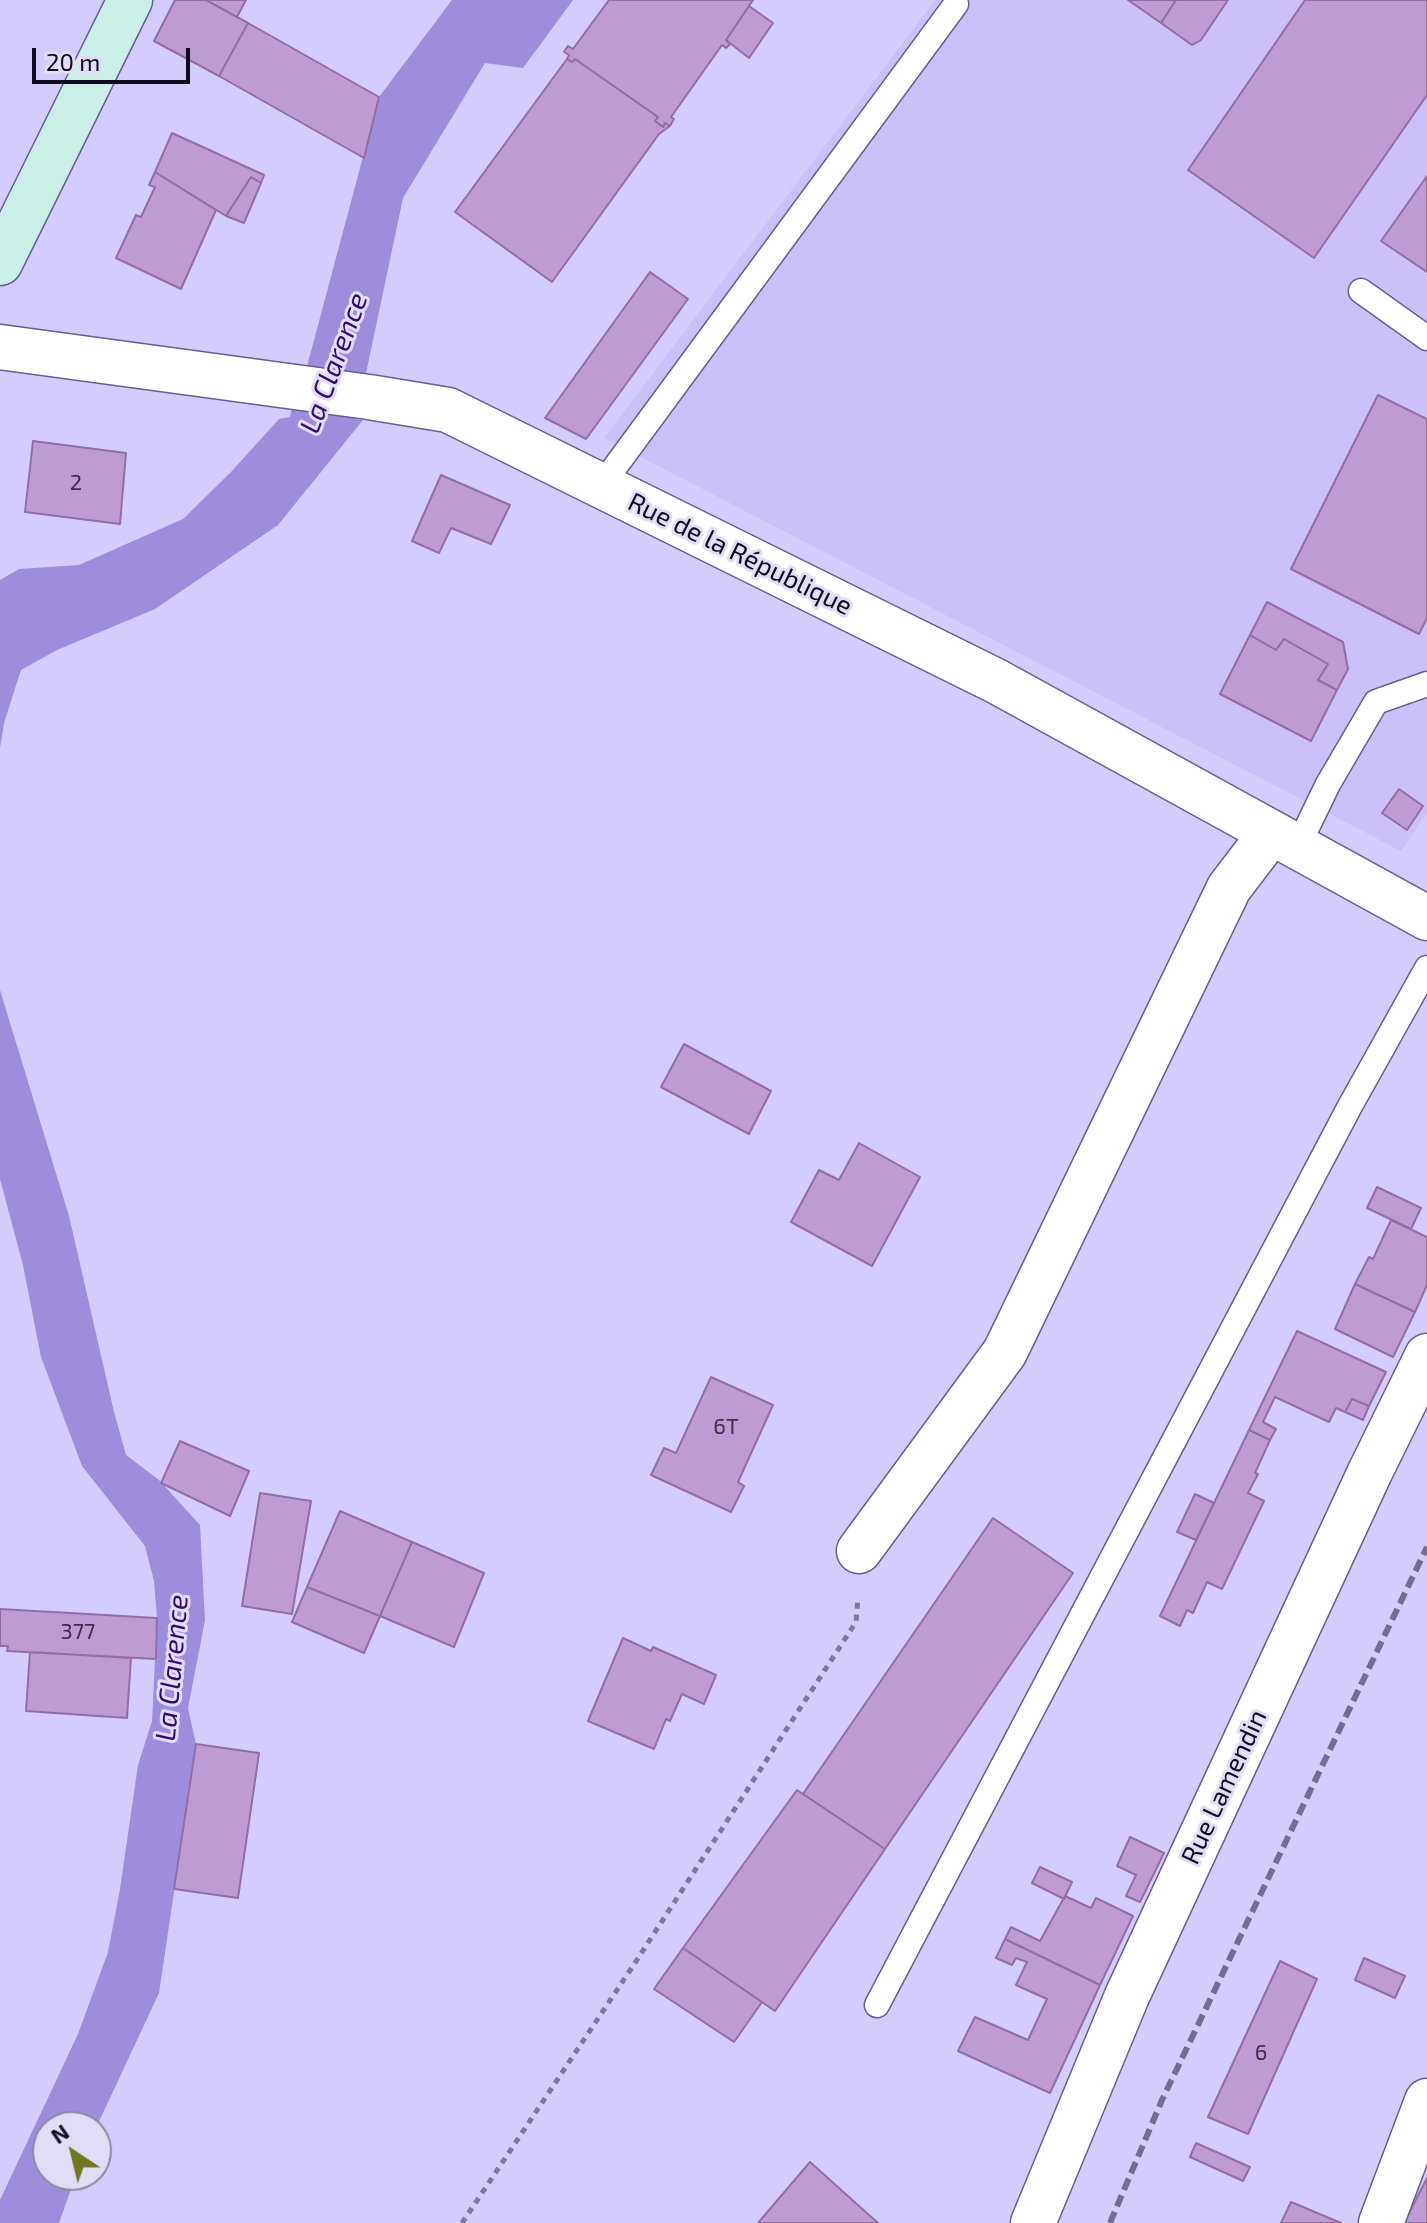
<!DOCTYPE html>
<html>
<head>
<meta charset="utf-8">
<style>
	body { margin:0 }
	#map { position:relative; width:1427px; height:2223px; overflow:hidden; background:#d5ccfe; font-family:"Exo 2",sans-serif }
	canvas { display:block }
	.north { position:absolute; left:32px; top:2111px; width:80px; height:80px; box-sizing:border-box; background:#e1ddf6; border:2px solid #8d89a0; border-radius:50%; rotate:325deg; font-size:22px; font-weight:700; line-height:32px; text-align:center; color:#100a20 }
	.north::after { content:''; display:block; margin:auto; width:28px; height:36px; background:#727821; clip-path:polygon(50% 0,100% 100%,50% 72%,0 100%) }
	.scale { position:absolute; left:32px; top:48px; width:158px; height:36px; box-sizing:border-box; border:4px solid #100a20; border-top:0; padding-left:10px; font-size:24px; line-height:28px; white-space:nowrap; color:#100a20; -webkit-text-stroke:6px #e1ddf6; paint-order:stroke }
</style>
</head>
<body>
<div id="map">
<canvas width="1427" height="2223"></canvas>
<div class="north">N</div>
<div class="scale">20 m</div>
</div>
<script>
const ctx = document.querySelector('canvas').getContext('2d');
ctx.lineJoin = 'round';
function fill(path, color) { ctx.fillStyle = color; ctx.fill(path, 'evenodd'); }
const poly = rows => new Path2D(rows.map(r => 'M' + r).join(''));
function stroke(path, color, width, dash) { ctx.strokeStyle = color; ctx.lineWidth = width; ctx.lineCap = dash ? 'butt' : 'round'; ctx.setLineDash(dash || []); ctx.stroke(path); }
function write(font, color, halo, rows, align = 'center') {
  ctx.font = font + ' "Exo 2",sans-serif'; ctx.lineWidth = 6; ctx.setLineDash([]); ctx.textBaseline = 'middle'; ctx.strokeStyle = halo; ctx.fillStyle = color; for (const [text, x, y, turn = 0] of rows) {
    ctx.save(); ctx.translate(x, y); ctx.rotate((+turn || 0) * Math.PI / 180); ctx.textAlign = isNaN(turn) ? turn : align; if (halo) ctx.strokeText(text, 0, 0); ctx.fillText(text, 0, 0); ctx.restore();
  }
}
fill(poly([
	[935,0,1427,0,1427,813,1401,851,604,438]
]), '#cbc0f8');
fill(poly([
	[452,0,573,0,523,68,485,63,403,198,365,378,306,370,379,97],
	[292,408,355,414,354,419,363,420,278,525,155,609,57,650,21,670,4,723,0,748,0,580,19,569,79,565,183,519,231,472,279,419,290,417],
	[0,990,69,1216,114,1412,126,1455,159,1480,200,1525,205,1620,188,1708,196,1744,159,1993,96,2128,48,2127,48,2175,76,2175,59,2223,0,2223,0,2200,78,2034,108,1952,120,1889,138,1765,152,1721,157,1618,154,1581,145,1546,82,1466,41,1357,23,1265,0,1179]
]), '#9e8cdd');
const building = poly([
	[175,0,206,0,248,23,219,76,154,41,175,0],
	[206,0,246,0,237,17,206,0],
	[609,0,753,0,726,40,730,44,726,48,722,45,671,117,674,119,670,126,665,123,663,127,655,121,658,117,575,59,572,62,567,59,569,55,564,52,568,46,573,49,609,0],
	[1128,0,1176,0,1161,23,1128,0],
	[1176,0,1228,0,1201,40,1192,45,1161,23,1176,0],
	[1305,0,1427,0,1427,95,1314,258,1188,170,1305,0],
	[749,6,773,23,749,58,726,40,749,6],
	[248,23,379,97,364,158,219,76,248,23],
	[567,59,572,62,575,59,658,117,655,121,663,127,665,123,670,126,659,134,552,282,455,212,567,59],
	[172,133,264,175,261,183,251,177,226,216,155,172,172,133],
	[155,172,216,210,181,289,116,258,136,215,141,217,155,187,149,185,155,172],
	[1427,176,1427,272,1381,241,1427,176],
	[251,177,261,183,244,223,226,216,251,177],
	[650,272,688,299,586,439,545,418,650,272],
	[1378,395,1427,419,1427,618,1419,634,1291,569,1378,395],
	[33,441,126,453,120,524,25,512,33,441],
	[441,475,510,505,491,544,451,528,439,553,412,541,441,475],
	[1267,602,1343,642,1348,669,1337,690,1318,680,1328,664,1284,639,1276,650,1250,635,1267,602],
	[1250,635,1276,650,1284,639,1328,664,1318,680,1337,690,1311,741,1220,694,1250,635],
	[1399,789,1423,806,1407,830,1382,813,1399,789],
	[684,1044,771,1091,749,1134,661,1087,684,1044],
	[859,1143,920,1177,872,1266,791,1222,819,1170,839,1180,859,1143],
	[1377,1187,1421,1208,1411,1229,1367,1208,1377,1187],
	[1391,1220,1427,1237,1427,1285,1415,1312,1355,1284,1369,1257,1373,1259,1391,1220],
	[1355,1284,1415,1312,1393,1357,1335,1329,1355,1284],
	[1297,1331,1386,1372,1369,1406,1352,1399,1345,1412,1336,1408,1329,1422,1275,1397,1263,1422,1276,1429,1270,1440,1249,1430,1297,1331],
	[711,1377,773,1405,738,1482,744,1486,731,1512,651,1475,664,1448,676,1453,711,1377],
	[1352,1399,1369,1406,1363,1420,1345,1412,1352,1399],
	[1249,1430,1270,1440,1255,1473,1258,1474,1248,1493,1264,1501,1222,1589,1207,1582,1193,1613,1187,1610,1180,1626,1160,1616,1249,1430],
	[180,1441,249,1471,230,1516,161,1483,180,1441],
	[260,1493,311,1501,292,1614,242,1606,260,1493],
	[1195,1494,1214,1503,1196,1540,1177,1532,1195,1494],
	[340,1511,412,1542,380,1616,307,1587,340,1511],
	[993,1518,1073,1573,885,1849,803,1794,993,1518],
	[412,1542,484,1573,454,1647,380,1616,412,1542],
	[307,1587,380,1616,364,1653,292,1622,307,1587],
	[0,1609,157,1618,156,1659,7,1651,8,1646,0,1646,0,1609],
	[623,1638,651,1651,653,1647,716,1675,704,1704,682,1694,670,1721,666,1719,654,1749,588,1721,623,1638],
	[30,1652,131,1658,127,1718,26,1711,30,1652],
	[196,1744,259,1753,238,1898,174,1889,196,1744],
	[797,1790,885,1849,775,2011,683,1948,797,1790],
	[1130,1837,1164,1853,1140,1902,1126,1896,1136,1875,1117,1866,1130,1837],
	[1040,1867,1072,1882,1064,1899,1032,1883,1040,1867],
	[1065,1896,1091,1908,1096,1898,1133,1916,1100,1985,1005,1939,1011,1927,1040,1941,1065,1896],
	[1005,1939,1100,1985,1050,2093,958,2051,975,2017,1028,2040,1047,1999,1016,1985,1027,1962,1016,1958,1012,1965,996,1958,1005,1939],
	[683,1948,762,2002,734,2042,654,1989,683,1948],
	[1364,1958,1405,1976,1395,1998,1355,1980,1364,1958],
	[1280,1961,1317,1979,1248,2134,1208,2117,1280,1961],
	[1196,2143,1250,2167,1243,2181,1190,2157,1196,2143],
	[810,2162,878,2223,758,2223,810,2162],
	[1427,2178,1427,2223,1404,2223,1427,2178],
	[1291,2202,1341,2223,1281,2223,1291,2202]
]);
fill(building, '#be9bd2');
stroke(building, '#916fa4', 2);
const service = poly([
	[1361,291,1427,338],
	[601,486,956,4],
	[1298,846,1328,784,1376,702,1427,684],
	[877,2005,1350,1106,1427,968]
]);
const minor = poly([
	[859,1551,1005,1352,1229,888,1271,833],
	[1033,2223,1127,1996,1370,1472,1427,1356],
	[1381,2223,1427,2101]
]);
const tertiary = poly([
	[0,347,369,397,448,410,996,681,1427,918]
]);
const secondary = poly([
	[0,263,130,0]
]);
stroke(service, '#695d94', 27);
stroke(minor, '#695d94', 47);
stroke(tertiary, '#695d94', 47);
stroke(secondary, '#695d94', 47);
stroke(poly([
	[462,2223,631,1969,856,1622,858,1597]
]), '#7e769c', 5, [6, 6]);
stroke(service, '#fff', 24);
stroke(minor, '#fff', 44);
stroke(tertiary, '#fff', 44);
stroke(secondary, '#caefe6', 44);
stroke(poly([
	[1110,2223,1162,2100,1427,1547]
]), '#746d91', 6, [12, 6]);
write('22px', '#3c2e4c', null, [
	["2",76,483],
	["6T",726,1427],
	["377",78,1632],
	["6",1261,2053]
]);
write('26px', '#100a20', '#e1ddf6', [
	["Rue de la République",740,554,26],
	["Rue Lamendin",1224,1787,-65]
]);
write('italic 28px', '#340b6d', '#e1ddf6', [
	["La Clarence",334,363,-70],
	["La Clarence",172,1668,-85]
]);
</script>
</body>
</html>
